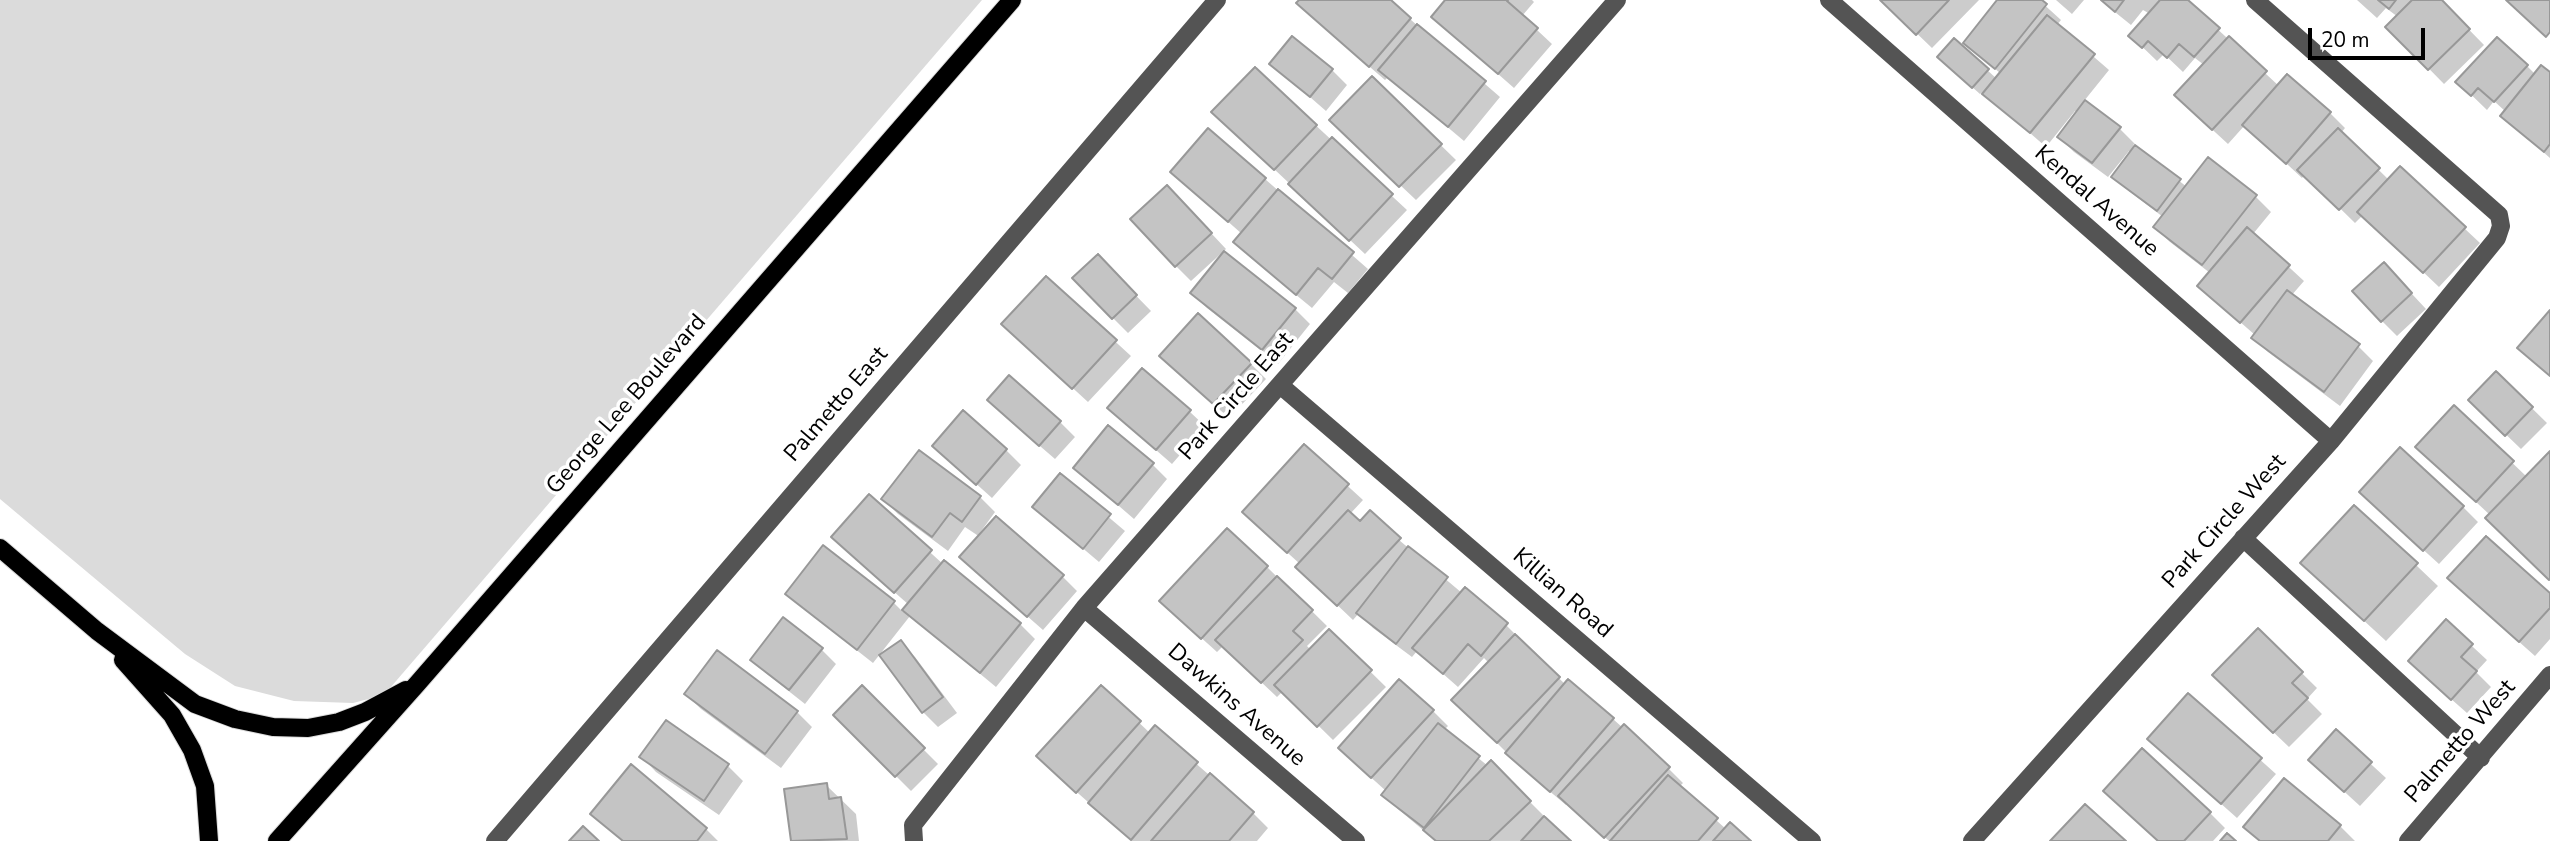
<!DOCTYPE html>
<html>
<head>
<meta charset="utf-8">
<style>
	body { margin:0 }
	#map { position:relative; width:2550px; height:841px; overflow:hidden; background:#fff; font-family:"Nunito Sans",sans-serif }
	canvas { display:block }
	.scale { position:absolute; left:2308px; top:28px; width:117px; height:32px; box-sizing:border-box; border:4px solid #000; border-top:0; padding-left:9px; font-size:21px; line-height:24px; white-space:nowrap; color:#000; -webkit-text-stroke:5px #fff; paint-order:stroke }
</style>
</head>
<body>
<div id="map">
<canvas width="2550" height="841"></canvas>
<div class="scale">20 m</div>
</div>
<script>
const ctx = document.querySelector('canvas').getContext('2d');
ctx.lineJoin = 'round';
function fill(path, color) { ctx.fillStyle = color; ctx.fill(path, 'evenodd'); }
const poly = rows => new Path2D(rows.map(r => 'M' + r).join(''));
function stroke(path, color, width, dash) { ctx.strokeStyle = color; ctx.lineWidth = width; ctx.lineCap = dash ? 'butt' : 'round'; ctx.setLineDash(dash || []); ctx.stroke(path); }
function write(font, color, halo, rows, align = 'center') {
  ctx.font = font + ' "Nunito Sans",sans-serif'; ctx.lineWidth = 7; ctx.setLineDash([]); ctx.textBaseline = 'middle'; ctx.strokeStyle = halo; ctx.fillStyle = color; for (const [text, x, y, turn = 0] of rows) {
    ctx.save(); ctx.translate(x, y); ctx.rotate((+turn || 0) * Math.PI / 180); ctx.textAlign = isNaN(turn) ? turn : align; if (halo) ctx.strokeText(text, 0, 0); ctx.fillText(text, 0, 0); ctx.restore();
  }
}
fill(poly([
	[0,0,982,0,384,695,353,703,294,701,235,686,185,654,0,499]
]), '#dbdbdb');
fill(poly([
	[1301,0,1388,0,1500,97,1464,141,1388,77,1385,80,1313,18,1298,3],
	[1447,0,1532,0,1534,2,1522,16,1552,44,1514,88,1433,17],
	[1882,0,1979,0,1932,48],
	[1999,0,2039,0,2061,20,2057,25,2109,70,2084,101,2120,129,2135,144,2133,145,2187,187,2208,159,2256,197,2271,212,2253,234,2304,281,2291,296,2358,346,2373,361,2340,406,2268,352,2253,337,2255,335,2199,286,2210,273,2170,242,2155,227,2163,217,2129,191,2114,176,2131,153,2129,151,2108,177,2074,152,2059,137,2078,113,2075,111,2046,147,1983,92,1980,94,1946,64,1954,40,1997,79,2001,74,1965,42],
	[2056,0,2084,0,2072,14],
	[2100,0,2186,0,2279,86,2330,113,2345,128,2341,133,2389,180,2400,168,2480,243,2439,287,2363,215,2355,223,2305,174,2302,178,2245,125,2228,144,2191,110,2204,65,2195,58,2183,72,2164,54,2157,61,2131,36,2150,14,2143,10,2131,25],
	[2357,0,2440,0,2484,45,2444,84,2388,27,2398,17,2386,8,2377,18],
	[1272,64,1332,70,1347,85,1326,111],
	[2527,66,2536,75,2550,74,2550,158,2502,116,2506,112,2494,101,2487,110,2458,82],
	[1255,69,1407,210,1365,254,1229,127],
	[1372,78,1456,160,1416,200,1347,135],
	[1172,172,1265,179,1368,269,1348,293,1334,282,1312,308,1250,257,1235,242,1242,234],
	[1182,202,1226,249,1191,281,1176,266],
	[1112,271,1151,311,1128,333,1113,318],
	[1046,278,1131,356,1088,402,1019,339],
	[2399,280,2426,309,2397,336,2382,321],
	[1192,293,1295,309,1310,324,1278,364,1207,308],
	[1251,364,1266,379,1229,418,1176,371],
	[2496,373,2547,423,2521,449,2470,400],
	[2455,408,2527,477,2550,453,2550,580,2508,540,2490,515,2433,462],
	[1190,412,1205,426,1172,464,1125,423],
	[1004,415,1060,422,1075,437,1055,459],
	[934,446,1006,450,1021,465,992,498],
	[1304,446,1363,500,1350,514,1360,523,1399,540,1462,593,1506,625,1521,640,1520,641,1566,685,1613,719,1668,768,1683,783,1679,787,1726,829,1749,841,1609,841,1568,803,1566,805,1522,768,1468,714,1489,663,1484,658,1458,687,1417,651,1412,657,1373,628,1359,613,1353,620,1312,581,1300,564,1259,527],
	[919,452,980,497,995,512,979,534,1062,576,1077,591,1043,630,977,572,980,537,965,527,948,551,898,514,883,499],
	[1152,464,1167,479,1134,519,1075,468],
	[1060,476,1125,531,1099,562,1034,507],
	[869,497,943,564,1020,624,1035,639,996,687,910,616,873,663,803,608,788,593,894,603,903,612,909,605,849,552],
	[2355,507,2438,586,2386,641,2324,584],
	[2376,507,2463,507,2478,522,2439,564],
	[1267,567,1327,626,1307,646,1311,650,1329,631,1386,687,1333,740,1283,691,1277,697,1223,646,1217,652,1177,616],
	[2464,593,2550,595,2550,639,2535,656],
	[2446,622,2487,660,2476,672,2491,687,2467,713,2425,676],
	[2258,630,2317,688,2307,699,2322,714,2289,747,2229,690],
	[900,642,915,657,957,713,938,727,923,712],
	[821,649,836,664,805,704,767,674,752,659],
	[1101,687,1150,733,1155,728,1253,813,1268,828,1257,841,1132,841,1053,771],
	[862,688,938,764,911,791,835,715],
	[686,694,797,712,812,727,781,768,701,709],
	[2188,695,2276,774,2237,818,2164,753],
	[1433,711,1448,726,1444,730,1488,766,1491,763,1569,841,1436,841,1398,809,1383,794,1386,791,1355,763],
	[666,722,728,766,743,781,719,815,656,772,642,757],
	[2336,732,2386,778,2360,806,2325,774],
	[631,767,706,829,718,841,622,841,607,828,592,814],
	[2284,780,2340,826,2355,841,2260,841,2245,827],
	[826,785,856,814,859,841,793,841,786,790],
	[2210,813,2225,828,2213,841,2159,841]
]), '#0003');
const building = poly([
	[1299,0,1391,0,1411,18,1369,67,1296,3,1299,0],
	[1445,0,1508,0,1507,1,1538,28,1498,74,1431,17,1445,0],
	[1880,0,1949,0,1916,35,1880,0],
	[1997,0,2042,0,2047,4,1995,69,1963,43,1997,0],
	[2101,0,2124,0,2115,12,2101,0],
	[2160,0,2188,0,2220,28,2194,57,2179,44,2167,58,2148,41,2142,48,2128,36,2160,0],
	[2378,0,2396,0,2389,9,2378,0],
	[2412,0,2442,0,2470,29,2428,70,2385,27,2412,0],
	[2506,0,2550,0,2550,32,2546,37,2506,0],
	[2047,15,2095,54,2030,133,1982,94,2047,15],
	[1417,24,1486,81,1448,127,1378,70,1417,24],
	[1292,36,1333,69,1310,97,1269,64,1292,36],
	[2229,36,2267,71,2212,130,2174,95,2229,36],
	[2497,37,2528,65,2494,102,2478,88,2471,96,2455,82,2497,37],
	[1954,38,1989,69,1972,88,1937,57,1954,38],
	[2541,65,2550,72,2550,144,2544,152,2500,116,2541,65],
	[1255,67,1317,125,1274,170,1211,112,1255,67],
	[2287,74,2331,112,2286,164,2242,125,2287,74],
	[1372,76,1442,144,1399,187,1329,120,1372,76],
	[2085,100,2121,127,2092,163,2057,137,2085,100],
	[1208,128,1266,178,1228,222,1170,172,1208,128],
	[2338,128,2380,168,2339,210,2297,170,2338,128],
	[1332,137,1393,194,1349,241,1288,184,1332,137],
	[2135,145,2181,179,2157,211,2111,177,2135,145],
	[2208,157,2257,195,2202,265,2153,227,2208,157],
	[2400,166,2466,227,2423,273,2357,212,2400,166],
	[1167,185,1212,233,1175,267,1130,219,1167,185],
	[1278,189,1354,252,1332,279,1318,268,1296,295,1233,242,1278,189],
	[2247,227,2290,265,2240,323,2197,286,2247,227],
	[1224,251,1296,308,1262,350,1190,293,1224,251],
	[1098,254,1137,295,1112,319,1072,278,1098,254],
	[2384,262,2412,293,2381,322,2352,291,2384,262],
	[1046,276,1117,340,1072,389,1001,324,1046,276],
	[2287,290,2360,344,2324,392,2251,338,2287,290],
	[2550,310,2550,376,2517,348,2550,310],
	[1198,313,1252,363,1213,404,1159,356,1198,313],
	[1142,368,1191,410,1156,450,1107,408,1142,368],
	[2496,371,2533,407,2505,436,2468,400,2496,371],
	[1009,375,1061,421,1039,446,987,400,1009,375],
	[2454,405,2514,461,2476,502,2415,447,2454,405],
	[963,410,1007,449,976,485,932,446,963,410],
	[1108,425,1154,463,1118,505,1073,468,1108,425],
	[1304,444,1349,484,1287,553,1242,512,1304,444],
	[2400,447,2464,506,2423,551,2359,492,2400,447],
	[919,450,981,496,962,522,950,513,932,537,881,499,919,450],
	[2550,451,2550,579,2549,580,2485,518,2550,451],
	[1060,473,1111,514,1083,549,1032,507,1060,473],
	[869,494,932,550,894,593,831,537,869,494],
	[2354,505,2418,563,2364,621,2300,563,2354,505],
	[1348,510,1360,521,1370,510,1401,538,1337,606,1295,567,1348,510],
	[996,516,1064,575,1027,617,959,557,996,516],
	[1227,528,1268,566,1201,639,1159,601,1227,528],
	[2486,536,2550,593,2550,608,2519,642,2447,578,2486,536],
	[823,545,895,601,857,650,785,594,823,545],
	[1408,546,1448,577,1396,644,1356,613,1408,546],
	[944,560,1021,623,980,673,902,610,944,560],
	[1277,576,1313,610,1293,631,1303,640,1261,683,1215,640,1277,576],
	[1465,587,1508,623,1481,656,1468,644,1443,674,1412,648,1465,587],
	[783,617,823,648,789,690,750,660,783,617],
	[2446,619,2473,644,2461,657,2477,671,2451,700,2408,661,2446,619],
	[2258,628,2303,672,2292,683,2308,698,2273,733,2212,675,2258,628],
	[1329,629,1372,670,1317,727,1274,685,1329,629],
	[1515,634,1560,677,1497,743,1451,700,1515,634],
	[901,640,943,697,922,713,879,655,901,640],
	[717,650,798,711,765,754,684,694,717,650],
	[1399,679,1434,710,1371,778,1338,748,1399,679],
	[1568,679,1614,718,1550,792,1505,753,1568,679],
	[862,685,925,748,895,777,833,715,862,685],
	[1101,685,1141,721,1076,793,1036,756,1101,685],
	[2188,693,2262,758,2221,804,2147,739,2188,693],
	[666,720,729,764,704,801,639,757,666,720],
	[1438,723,1480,756,1424,828,1381,795,1438,723],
	[1624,724,1670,767,1604,838,1558,796,1624,724],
	[1155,725,1198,762,1131,840,1088,803,1155,725],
	[2336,729,2372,762,2344,792,2308,760,2336,729],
	[2142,748,2211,812,2184,841,2158,841,2103,791,2142,748],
	[1491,760,1531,801,1489,841,1436,841,1423,830,1491,760],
	[631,764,707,828,697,841,623,841,590,814,631,764],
	[1210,773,1254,812,1229,841,1151,841,1210,773],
	[1668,775,1718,818,1698,841,1610,841,1668,775],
	[2284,778,2341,825,2328,841,2260,841,2243,827,2284,778],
	[827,783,829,799,841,797,847,839,791,841,784,789,827,783],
	[2085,804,2126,841,2050,841,2085,804],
	[1544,816,1571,841,1521,841,1544,816],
	[1730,822,1751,841,1713,841,1730,822],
	[583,826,599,841,569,841,583,826],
	[2227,833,2236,841,2220,841,2227,833]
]);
fill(building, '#c4c4c4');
stroke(building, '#989898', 2);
const major = poly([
	[0,548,97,631,195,704,235,719,273,727,308,728,339,722,365,712,406,690],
	[123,660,172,715,192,750,205,786,209,841],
	[277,841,417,684,1012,0]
]);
stroke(major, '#dbdbdb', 20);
stroke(poly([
	[1829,0,2331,441],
	[1280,385,1812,841],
	[2243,538,2481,758],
	[1084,608,1356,841],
	[495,841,1217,0],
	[914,841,913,825,1084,608,1617,0],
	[1972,841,2331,441,2497,238,2501,226,2499,215,2255,0],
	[2408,841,2550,675]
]), '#545454', 18);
stroke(major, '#000', 18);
write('23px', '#000', '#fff', [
	["Kendal Avenue",2096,202,41],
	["Park Circle East",1237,397,-49],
	["George Lee Boulevard",627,405,-49],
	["Palmetto East",837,405,-49],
	["Park Circle West",2225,522,-48],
	["Killian Road",1562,594,41],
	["Dawkins Avenue",1236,706,41],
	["Palmetto West",2461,742,-49]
]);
</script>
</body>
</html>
